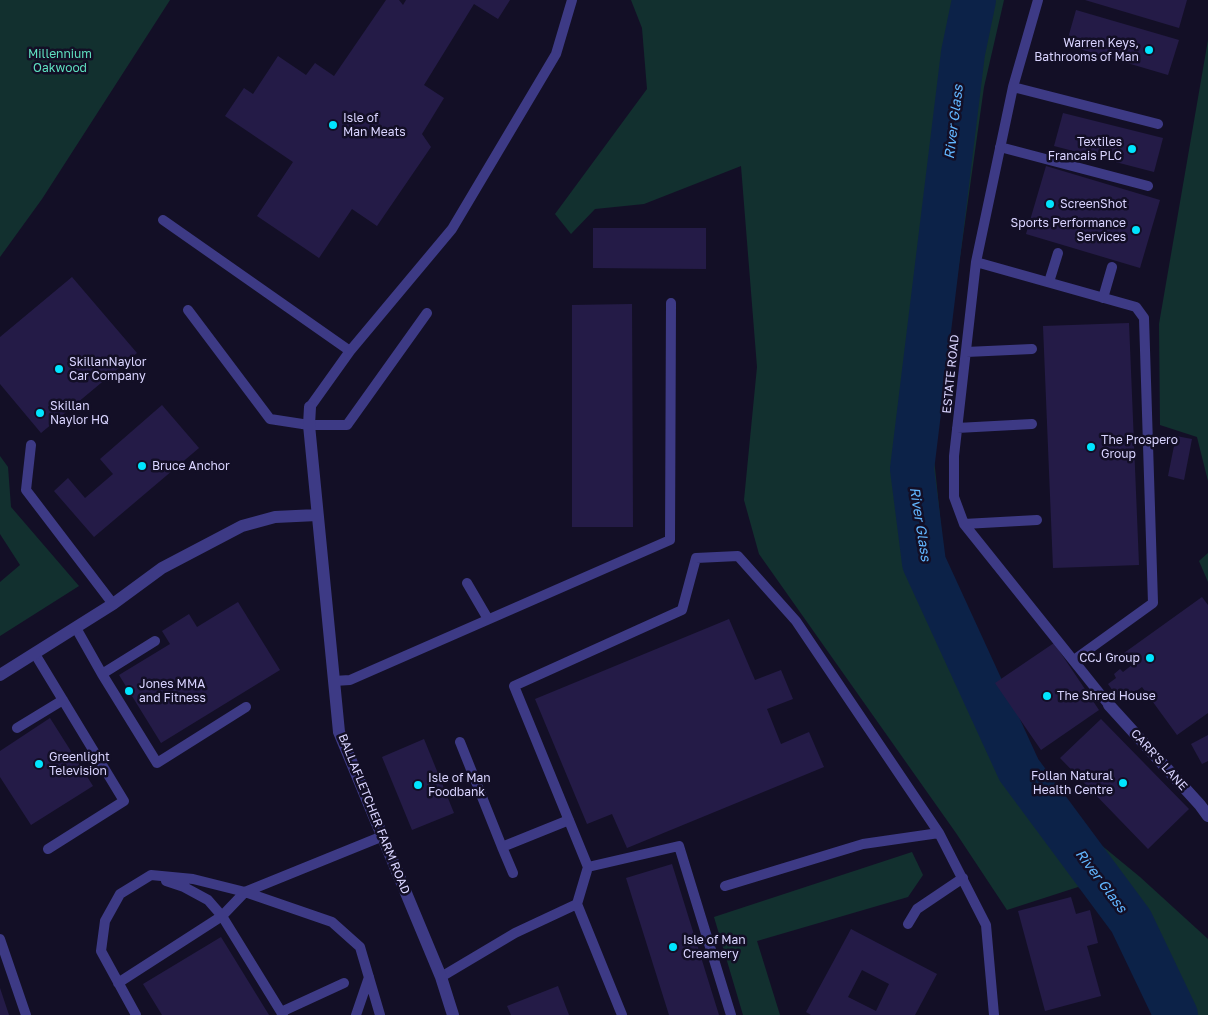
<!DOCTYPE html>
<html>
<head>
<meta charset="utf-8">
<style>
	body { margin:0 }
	canvas { display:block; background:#130f26 }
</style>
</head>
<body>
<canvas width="1208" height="1015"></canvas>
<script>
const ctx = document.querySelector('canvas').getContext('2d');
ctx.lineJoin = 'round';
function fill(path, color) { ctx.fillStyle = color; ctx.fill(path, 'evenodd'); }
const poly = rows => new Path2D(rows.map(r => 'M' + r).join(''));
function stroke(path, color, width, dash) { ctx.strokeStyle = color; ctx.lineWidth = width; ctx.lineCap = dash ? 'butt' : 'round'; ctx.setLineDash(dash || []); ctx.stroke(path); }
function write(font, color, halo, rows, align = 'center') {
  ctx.font = font + ' "Golos Text",sans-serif'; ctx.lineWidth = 5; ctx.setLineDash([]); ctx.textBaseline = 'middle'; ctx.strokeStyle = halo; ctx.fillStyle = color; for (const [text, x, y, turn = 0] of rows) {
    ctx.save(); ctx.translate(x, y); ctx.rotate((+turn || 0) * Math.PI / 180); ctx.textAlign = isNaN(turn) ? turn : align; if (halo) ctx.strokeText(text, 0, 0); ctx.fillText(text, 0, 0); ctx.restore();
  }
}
fill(poly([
	[0,0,170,0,42,199,0,257],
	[631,0,1004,0,984,87,933,449,946,574,1038,793,1140,877,1208,939,1208,1015,1154,1015,1147,980,1105,909,1078,887,1007,910,956,833,759,554,744,500,757,367,741,166,644,204,595,209,571,234,555,214,647,89,642,28],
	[1208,40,1208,481,1197,437,1160,425,1159,324],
	[0,456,8,467,11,507,79,586,0,636,0,582,20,565,0,534],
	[1208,553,1208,582,1199,561],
	[912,852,923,875,908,897,757,941,780,1015,743,1015,714,917]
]), '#12302f');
stroke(poly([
	[974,0,963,53,912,469,924,563,1019,770,1131,921,1176,1015]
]), '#0c2248', 44);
fill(poly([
	[386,0,399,0,403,5,406,0,510,0,498,19,474,4,424,85,444,98,422,134,431,147,377,226,352,209,319,258,257,216,293,162,225,116,244,88,253,94,278,56,306,75,315,63,334,76],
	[1085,0,1187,0,1179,28],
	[1076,10,1179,40,1168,75,1066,45],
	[1063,113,1163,138,1154,172,1054,146],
	[1046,166,1160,200,1140,268,1026,234],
	[593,228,706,228,706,269,593,268],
	[72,277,137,353,41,433,0,384,0,337],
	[632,304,633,527,572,527,572,305],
	[1129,323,1139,565,1053,568,1043,326],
	[162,405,199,448,94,537,54,491,68,478,85,498,113,474,100,459],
	[1176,436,1192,439,1184,480,1168,476],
	[1202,597,1208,605,1208,713,1177,735,1142,687,1121,702,1108,684,1116,678,1114,674,1120,669,1123,672,1132,665,1124,653],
	[238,602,280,670,161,743,119,675,170,644,162,631,189,614,197,627],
	[729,619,755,680,781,670,793,699,767,709,781,744,809,732,824,767,627,848,612,814,587,824,535,699],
	[1054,643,1099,710,1041,750,995,683],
	[50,718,93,786,31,825,0,777,0,751],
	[1101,719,1189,809,1148,849,1060,758],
	[1208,735,1208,761,1202,764,1191,744],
	[424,739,454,813,412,830,382,757],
	[672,864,719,1015,669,1015,626,878],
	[1071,897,1076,914,1090,910,1098,943,1087,946,1101,996,1045,1011,1018,911],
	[851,929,937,974,915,1015,811,1015,806,1012],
	[862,970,889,984,876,1011,848,997],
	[221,937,269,1015,162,1015,143,984],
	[558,986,569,1015,511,1015,507,1006],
	[0,988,9,1015,0,1015]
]), '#241b47');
stroke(poly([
	[1038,0,1013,87,976,262,954,456,954,497,964,524,1109,705],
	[1013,87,1158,124],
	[1000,147,1148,186],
	[163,220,350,351],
	[976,262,1136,307,1144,318,1153,603,1074,660],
	[1049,282,1058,253],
	[1103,298,1112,267],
	[188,310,270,419,309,425,347,425,427,313],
	[966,352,1032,349],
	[310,407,350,351,452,229,556,54,572,0],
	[957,428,1032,424],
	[31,445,26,490,113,604],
	[964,524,1037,520],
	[467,583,488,619],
	[76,628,102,674,157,763,246,707],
	[35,654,124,801,48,849],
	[102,674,155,641],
	[334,681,350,680,670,540,671,303],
	[17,728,63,700],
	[460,742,502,847],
	[588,867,514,686,682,610,696,558,738,556,796,621,939,833,986,925,994,1015],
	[513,873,502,847,569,820],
	[725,886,863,844,939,833],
	[577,904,622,1015],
	[908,924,917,909,963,878],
	[0,939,26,1015],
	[441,977,515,933,577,904,588,867,679,846,731,1015],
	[118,983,222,916,208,900,184,887,166,881],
	[281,1012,344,983],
	[136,1015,101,951,105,921,120,894,151,875,193,879,245,892,332,922,360,947,380,1015],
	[283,1015,222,916,245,892,383,836],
	[356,1015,369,977]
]), '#3d3a85', 10);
stroke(poly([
	[310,407,309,425,339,732,441,977,453,1015],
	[0,675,113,604,162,568,242,526,275,517,317,515],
	[1109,705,1200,805,1208,816]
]), '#3d3a85', 12);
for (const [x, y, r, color] of [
	[1149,50,5,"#00e5ff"],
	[333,125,5,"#00e5ff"],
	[1132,149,5,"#00e5ff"],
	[1050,204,5,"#00e5ff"],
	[1136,230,5,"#00e5ff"],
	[59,369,5,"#00e5ff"],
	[40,413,5,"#00e5ff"],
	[1091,447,5,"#00e5ff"],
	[142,466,5,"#00e5ff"],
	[1150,658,5,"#00e5ff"],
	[129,691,5,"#00e5ff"],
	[1047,696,5,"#00e5ff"],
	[39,764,5,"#00e5ff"],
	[1123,783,5,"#00e5ff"],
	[418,785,5,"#00e5ff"],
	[673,947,5,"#00e5ff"]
]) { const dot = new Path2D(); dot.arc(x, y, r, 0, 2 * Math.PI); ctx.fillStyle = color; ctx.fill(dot); stroke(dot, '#130f26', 2); }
write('12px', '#d9d4ff', '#130f26', [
	["Warren Keys,",1139,43,"right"],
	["Bathrooms of Man",1139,57,"right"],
	["Isle of",343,118],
	["Man Meats",343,132],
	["Textiles",1122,142,"right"],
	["Francais PLC",1122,156,"right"],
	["ScreenShot",1060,204],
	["Sports Performance",1126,223,"right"],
	["Services",1126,237,"right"],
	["SkillanNaylor",69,362],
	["Car Company",69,376],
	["Skillan",50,406],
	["Naylor HQ",50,420],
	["The Prospero",1101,440],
	["Group",1101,454],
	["Bruce Anchor",152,466],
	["CCJ Group",1140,658,"right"],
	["Jones MMA",139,684],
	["and Fitness",139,698],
	["The Shred House",1057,696],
	["Greenlight",49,757],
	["Television",49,771],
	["Follan Natural",1113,776,"right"],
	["Health Centre",1113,790,"right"],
	["Isle of Man",428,778],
	["Foodbank",428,792],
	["Isle of Man",683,940],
	["Creamery",683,954]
], 'left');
write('12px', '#5fe0c0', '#130f26', [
	["Millennium",60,54],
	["Oakwood",60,68]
]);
write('12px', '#d9d4ff', '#130f26', [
	["ESTATE ROAD",951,374,-84],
	["CARR'S LANE",1159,760,48],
	["BALLAFLETCHER FARM ROAD",374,814,68]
]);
write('italic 14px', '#62b6ff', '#130f26', [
	["River Glass",954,122,-83],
	["River Glass",920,524,81],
	["River Glass",1101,881,53]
]);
</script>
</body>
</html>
